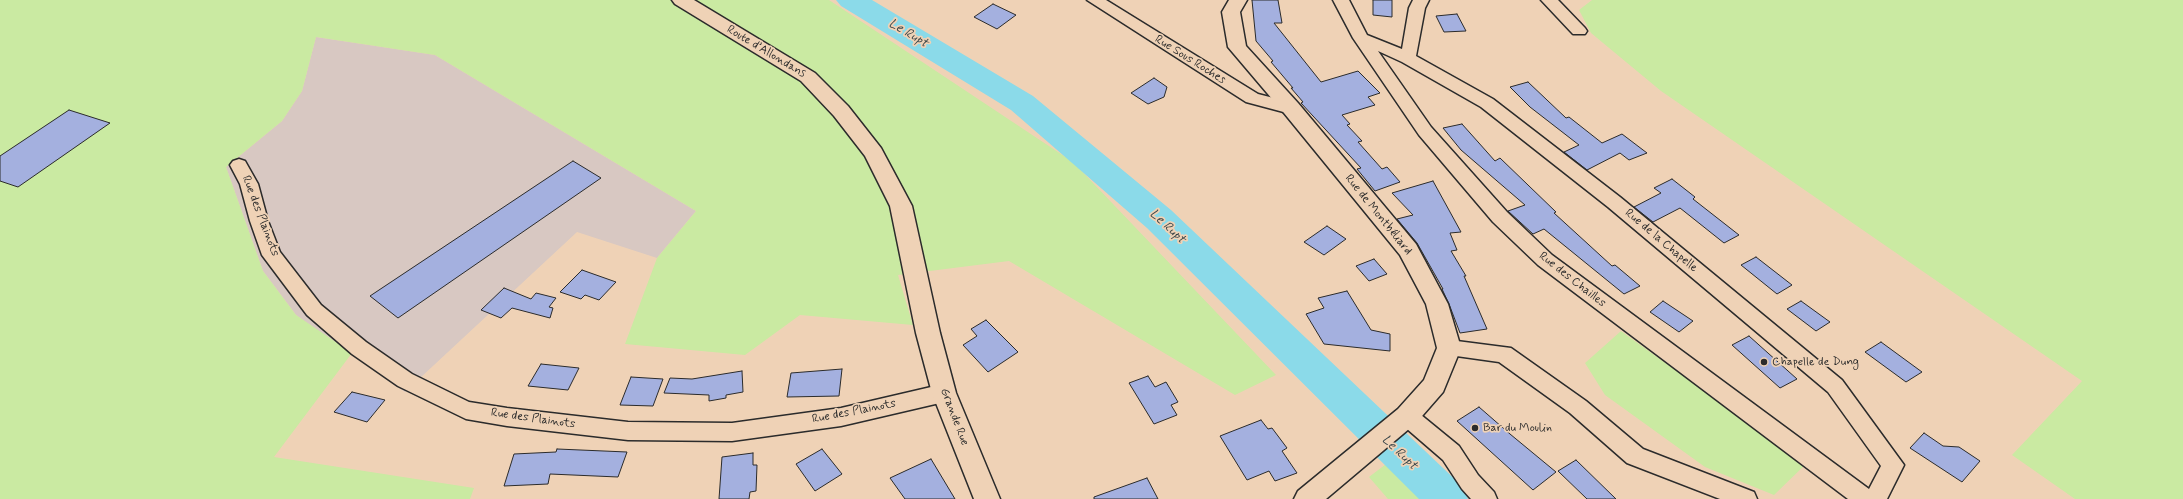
<!DOCTYPE html>
<html>
<head>
<meta charset="utf-8">
<style>
	body { margin:0 }
	canvas { display:block; background:#efd2b6 }
</style>
</head>
<body>
<canvas width="2183" height="499"></canvas>
<script>
const ctx = document.querySelector('canvas').getContext('2d');
ctx.lineJoin = 'round';
function fill(path, color) { ctx.fillStyle = color; ctx.fill(path, 'evenodd'); }
const poly = rows => new Path2D(rows.map(r => 'M' + r).join(''));
function stroke(path, color, width, dash) { ctx.strokeStyle = color; ctx.lineWidth = width; ctx.lineCap = dash ? 'butt' : 'round'; ctx.setLineDash(dash || []); ctx.stroke(path); }
function write(font, color, halo, rows, align = 'center') {
  ctx.font = font + ' Mynerve,sans-serif'; ctx.lineWidth = 3.5; ctx.setLineDash([]); ctx.textBaseline = 'middle'; ctx.strokeStyle = halo; ctx.fillStyle = color; for (const [text, x, y, turn = 0] of rows) {
    ctx.save(); ctx.translate(x, y); ctx.rotate((+turn || 0) * Math.PI / 180); ctx.textAlign = isNaN(turn) ? turn : align; if (halo) ctx.strokeText(text, 0, 0); ctx.fillText(text, 0, 0); ctx.restore();
  }
}
fill(poly([
	[316,37,435,55,696,211,657,258,577,232,405,392,296,315,263,271,226,167,282,121,302,91]
]), '#d8c8c2');
fill(poly([
	[0,0,829,0,1073,162,1276,375,1235,395,1009,261,898,275,913,325,800,315,745,355,625,344,657,258,696,211,435,55,316,37,302,91,282,121,226,167,263,271,296,315,352,353,274,457,474,488,470,499,0,499],
	[1592,0,2183,0,2183,499,2075,499,2012,455,2082,381,1661,91,1591,33,1579,10],
	[1621,331,1806,464,1774,495,1705,467,1605,395,1585,363],
	[1386,464,1425,499,1388,499,1369,477]
]), '#caeaa2');
fill(poly([
	[836,0,872,0,1033,96,1171,210,1462,486,1468,499,1419,499,1147,228,1011,110,841,6,836,0]
]), '#8bdae9');
const building = poly([
	[1252,0,1278,0,1282,23,1274,23,1321,82,1358,71,1380,93,1368,97,1375,105,1342,115,1350,124,1347,125,1362,141,1358,142,1382,169,1387,167,1400,182,1375,191,1357,169,1361,168,1301,103,1303,102,1291,88,1293,88,1271,62,1273,61,1256,41,1252,0],
	[1373,0,1392,0,1392,17,1373,15,1373,0],
	[993,4,1016,15,997,29,974,17,993,4],
	[1457,14,1466,31,1444,32,1436,16,1457,14],
	[1154,78,1167,87,1164,97,1148,104,1131,93,1154,78],
	[1528,82,1566,118,1569,117,1602,143,1622,134,1647,153,1629,160,1620,153,1587,170,1564,152,1579,145,1530,107,1510,87,1528,82],
	[69,110,110,123,18,187,0,181,0,156,69,110],
	[1462,124,1495,161,1500,158,1556,212,1554,213,1612,266,1615,265,1640,286,1624,294,1544,229,1533,234,1508,211,1525,205,1461,150,1443,128,1462,124],
	[573,161,601,178,398,318,370,296,573,161],
	[1672,179,1695,197,1693,199,1739,235,1724,243,1680,208,1653,222,1634,207,1661,193,1654,188,1672,179],
	[1433,181,1461,232,1450,233,1457,250,1451,251,1466,276,1464,276,1487,329,1460,333,1449,304,1442,289,1443,289,1417,243,1397,219,1413,215,1392,193,1433,181],
	[1327,226,1346,239,1324,255,1304,242,1327,226],
	[1756,257,1792,285,1777,294,1741,265,1756,257],
	[1374,259,1387,274,1369,281,1356,266,1374,259],
	[582,270,616,282,599,300,585,295,581,299,560,292,582,270],
	[504,288,531,299,536,293,556,298,549,307,553,308,550,318,512,308,501,318,481,310,504,288],
	[1347,291,1371,330,1390,334,1390,351,1324,344,1306,314,1324,308,1318,298,1347,291],
	[1663,301,1693,321,1679,332,1650,312,1663,301],
	[1801,301,1830,322,1816,331,1787,309,1801,301],
	[986,320,1018,352,988,372,963,345,977,336,971,329,986,320],
	[1749,336,1797,379,1780,388,1732,345,1749,336],
	[1881,342,1922,372,1906,382,1865,352,1881,342],
	[541,364,579,368,568,390,528,386,541,364],
	[842,369,839,396,787,397,791,373,842,369],
	[742,371,743,392,726,395,726,398,709,401,709,395,664,393,670,378,692,379,742,371],
	[1148,376,1155,387,1166,382,1178,402,1171,405,1177,415,1154,424,1129,383,1148,376],
	[631,377,663,379,653,406,620,405,631,377],
	[352,392,385,400,367,422,334,412,352,392],
	[1479,407,1510,434,1556,472,1533,490,1457,421,1479,407],
	[1261,420,1268,429,1272,428,1287,448,1282,451,1297,473,1275,481,1269,471,1247,480,1220,436,1261,420],
	[1924,433,1943,446,1959,447,1980,461,1962,482,1910,448,1924,433],
	[557,449,627,452,618,477,550,474,548,484,504,486,514,454,556,452,557,449],
	[822,449,842,474,815,491,796,464,822,449],
	[753,453,753,465,757,465,756,491,750,492,749,499,719,499,722,457,753,453],
	[931,459,955,499,905,499,890,478,931,459],
	[1576,460,1616,499,1587,499,1558,471,1576,460],
	[1147,478,1158,499,1094,499,1094,497,1147,478]
]);
fill(building, '#a4b0df');
stroke(building, '#2b2b2b', 1);
const street = poly([
	[1087,0,1106,0,1258,94,1297,104,1299,108,1297,112,1291,114,1246,102,1087,0],
	[1333,0,1349,0,1367,35,1402,49,1409,8,1413,0,1429,0,1425,8,1416,56,1493,99,1620,197,1842,380,1904,465,1887,499,1848,499,1538,265,1493,222,1419,135,1353,38,1333,0],
	[1378,51,1402,62,1481,107,1608,207,1828,392,1881,466,1869,489,1552,255,1507,212,1431,127,1378,51],
	[1541,0,1558,0,1585,28,1587,31,1585,34,1573,34,1541,0],
	[239,159,245,161,258,184,268,221,280,252,321,305,366,342,412,374,469,402,507,408,628,422,732,423,841,408,944,384,951,387,955,393,951,399,944,402,841,426,732,441,628,440,507,426,466,419,398,386,352,354,307,315,262,255,250,221,240,184,230,165,233,161,239,159],
	[1449,340,1511,348,1586,401,1643,449,1754,492,1757,499,1720,499,1627,463,1570,413,1499,362,1442,354,1439,348,1442,342,1449,340],
	[1407,407,1415,410,1459,446,1478,475,1494,492,1497,499,1471,499,1462,489,1443,460,1399,422,1396,416,1399,410,1407,407]
]);
const secondary = poly([
	[672,0,694,0,815,73,848,106,881,148,912,206,940,333,956,393,1000,499,974,499,932,393,916,333,890,206,865,156,834,116,801,81,675,4,672,0],
	[1229,0,1247,0,1240,12,1246,46,1298,103,1416,244,1448,304,1461,348,1443,392,1416,423,1326,499,1294,499,1298,491,1398,409,1424,380,1437,348,1426,304,1400,255,1284,113,1228,47,1222,12,1229,0]
]);
stroke(street, '#2b2b2b', 3);
stroke(secondary, '#2b2b2b', 3);
fill(street, '#efd2b6');
fill(secondary, '#efd2b6');
for (const [x, y, r, color] of [
	[1764,362,4,"#2b2b2b"],
	[1475,428,4,"#2b2b2b"]
]) { const dot = new Path2D(); dot.arc(x, y, r, 0, 2 * Math.PI); ctx.fillStyle = color; ctx.fill(dot); stroke(dot, '#efd2b6', 1.5); }
write('12px', '#2b2b2b', '#efd2b6', [
	["Route d’Allondans",766,52,31],
	["Rue Sous Roches",1190,60,32],
	["Rue de Montbéliard",1378,215,51],
	["Rue des Plainots",260,216,69],
	["Rue de la Chapelle",1661,241,40],
	["Rue des Chailles",1572,280,38],
	["Rue des Plainots",854,412,-11],
	["Grande Rue",954,417,69],
	["Rue des Plainots",533,419,8]
]);
write('12px', '#2b2b2b', '#efd2b6', [
	["Chapelle de Dung",1772,362],
	["Bar du Moulin",1483,428]
], 'left');
write('italic 13px', '#394548', '#efd2b6', [
	["Le Rupt",908,34,31],
	["Le Rupt",1167,227,43],
	["Le Rupt",1399,453,44]
]);
</script>
</body>
</html>
